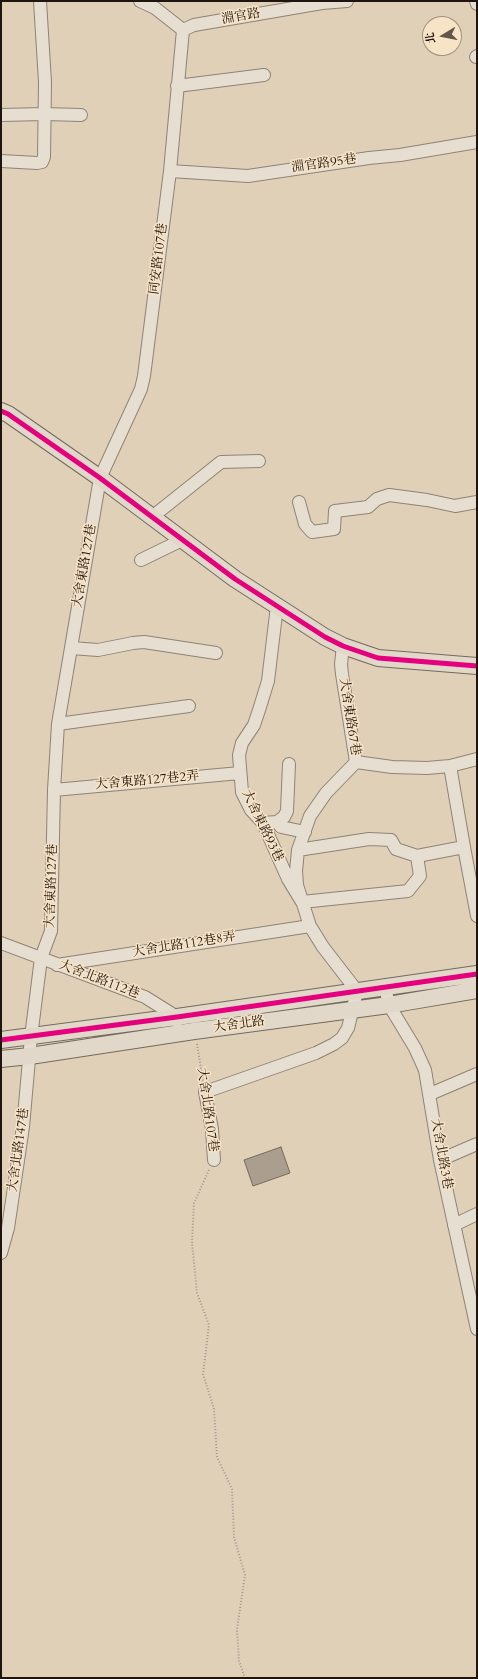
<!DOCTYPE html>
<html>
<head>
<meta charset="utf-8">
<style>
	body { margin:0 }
	#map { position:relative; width:478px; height:1679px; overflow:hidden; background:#e0d0b8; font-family:Cardo,"Noto Serif TC",serif }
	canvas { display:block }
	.frame { position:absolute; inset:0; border:2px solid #1f140e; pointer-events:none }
	.north { position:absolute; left:422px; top:16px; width:40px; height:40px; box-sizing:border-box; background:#f7e3c5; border:1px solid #a1907c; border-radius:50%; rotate:260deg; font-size:11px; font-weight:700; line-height:16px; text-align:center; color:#1f140e }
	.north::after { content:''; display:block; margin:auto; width:14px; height:18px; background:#63564a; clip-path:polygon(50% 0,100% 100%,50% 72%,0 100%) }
</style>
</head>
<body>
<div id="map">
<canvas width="478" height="1679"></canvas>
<div class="frame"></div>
<div class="north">北</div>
</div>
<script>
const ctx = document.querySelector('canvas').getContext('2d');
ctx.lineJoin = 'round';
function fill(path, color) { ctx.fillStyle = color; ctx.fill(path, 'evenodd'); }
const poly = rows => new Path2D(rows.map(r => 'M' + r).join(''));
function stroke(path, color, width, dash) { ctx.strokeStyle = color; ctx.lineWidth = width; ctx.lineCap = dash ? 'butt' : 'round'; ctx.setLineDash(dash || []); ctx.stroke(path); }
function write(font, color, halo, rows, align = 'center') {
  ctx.font = font + ' Cardo,"Noto Serif TC",serif'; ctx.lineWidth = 3; ctx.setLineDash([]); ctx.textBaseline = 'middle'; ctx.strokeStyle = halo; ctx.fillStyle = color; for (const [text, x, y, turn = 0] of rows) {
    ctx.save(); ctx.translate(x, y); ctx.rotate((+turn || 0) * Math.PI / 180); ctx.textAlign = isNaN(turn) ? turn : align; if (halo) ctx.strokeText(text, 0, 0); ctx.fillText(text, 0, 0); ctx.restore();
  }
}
const building = poly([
	[281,1147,290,1173,253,1186,244,1160,281,1147]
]);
fill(building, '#aa9e8f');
stroke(building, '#736a5e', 1);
const minor = poly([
	[140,1,155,8,183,30],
	[476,1,477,4],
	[183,30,194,25,322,3,347,1],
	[476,57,477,56],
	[177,86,264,75],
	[1,115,44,114,81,115],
	[1,161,37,163,42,162,44,157,45,82,40,1],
	[170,171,248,176,369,158,400,155,477,142],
	[299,502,305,524,312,532,334,529,335,511,368,507,377,499,389,495,427,500,455,506,477,502],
	[152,517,221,462,259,461],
	[141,560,182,540],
	[277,606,268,681,259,710,254,725,242,743,239,755,242,792,251,810,263,823,288,879,302,902,408,891,420,876,417,856],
	[343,646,341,664,342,674,356,762],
	[71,648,98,650,133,643,144,642,216,653],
	[58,724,189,706],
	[356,762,392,767,427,768,450,766,477,759],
	[450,766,464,847],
	[54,790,240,773],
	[277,822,281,827,305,832],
	[263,823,277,822,284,817,287,811,289,764],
	[298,850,369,839,391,840,396,849,417,856,464,847,477,916],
	[1,943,145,997,177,1017,177,1021],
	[57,965,310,926],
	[385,987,389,1005,415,1048,425,1070,440,1160,477,1329],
	[430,1094,477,1074],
	[214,1160,212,1129,205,1092,316,1053,334,1044,342,1038,348,1028,357,991,323,947,310,926,297,885,296,871,298,850,310,816,326,793,356,762],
	[440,1160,477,1144],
	[454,1225,477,1214],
	[1,1253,8,1228,23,1127,31,1037,41,958,51,931,54,790,58,724,100,478,141,389,144,376,170,171,183,30]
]);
const major = poly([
	[1,411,8,414,100,478,235,579,325,637,343,646,378,658,477,666],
	[1,1040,177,1017,477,974],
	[1,1059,30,1056,194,1031,389,1005,477,990]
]);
stroke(minor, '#8e8375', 14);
stroke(major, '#736a5e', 18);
stroke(poly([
	[197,1044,203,1081],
	[209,1170,194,1203,192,1243,197,1293,209,1325,203,1374,214,1409,217,1457,232,1489,234,1537,245,1575,237,1629,239,1661,245,1678]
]), '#a0998f', 2, [1, 2]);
stroke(minor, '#e6ded1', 12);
stroke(major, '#e2d8c9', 16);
stroke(poly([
	[1,411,8,414,100,478,235,579,325,637,343,646,378,658,477,666],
	[1,1040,177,1017,477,974]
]), '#e5007d', 5);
write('13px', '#1f140e', '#f7e3c5', [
	["淵官路",241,17,-10],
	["淵官路95巷",324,164,-8],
	["同安路107巷",159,259,-83],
	["大舍東路127巷",85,566,-80],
	["大舍東路67巷",349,717,81],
	["大舍東路127巷2弄",147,781,-5],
	["大舍東路93巷",262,826,64],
	["大舍東路127巷",52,886,-88],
	["大舍北路112巷8弄",184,945,-9],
	["大舍北路112巷",99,980,21],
	["大舍北路",239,1025,-8],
	["大舍北路107巷",207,1110,82],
	["大舍北路147巷",19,1150,-82],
	["大舍北路3巷",441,1154,80]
]);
</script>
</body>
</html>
